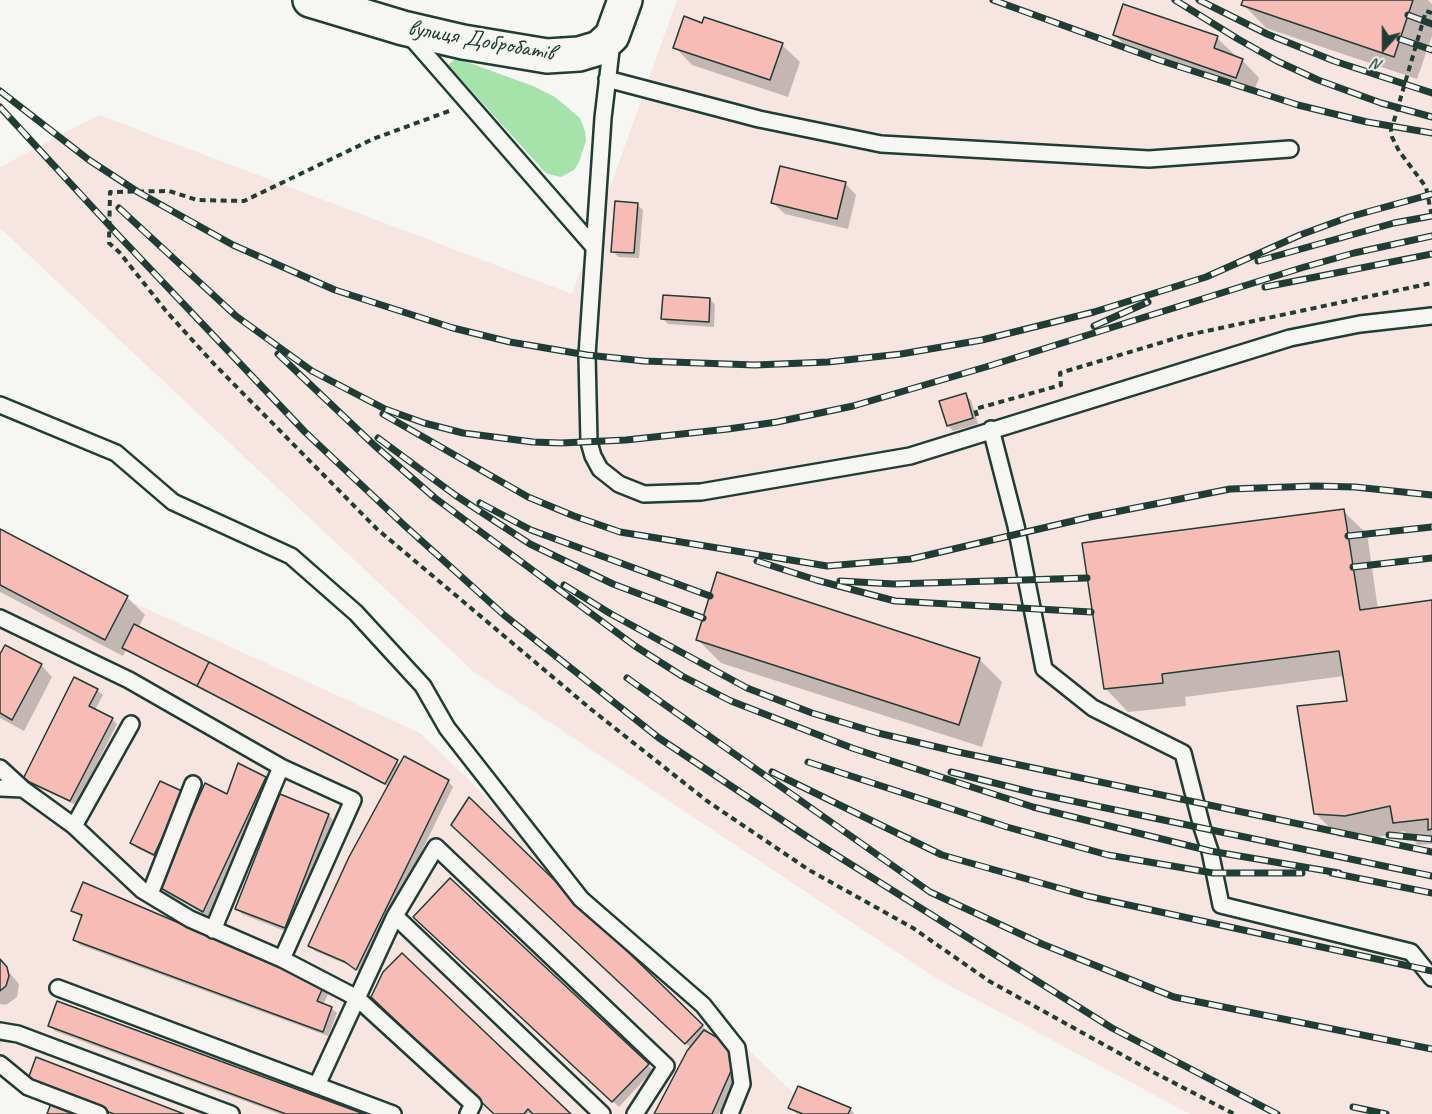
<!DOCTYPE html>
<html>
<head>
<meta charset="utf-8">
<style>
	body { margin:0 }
	#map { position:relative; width:1432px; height:1114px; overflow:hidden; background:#f6f6f2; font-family:Caveat,sans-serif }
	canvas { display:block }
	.north { position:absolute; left:1354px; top:18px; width:60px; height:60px; -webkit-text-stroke:4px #f6f6f2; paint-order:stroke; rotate:201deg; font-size:16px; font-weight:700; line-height:24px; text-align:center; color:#1f3d34 }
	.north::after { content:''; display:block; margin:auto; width:21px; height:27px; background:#1f3d34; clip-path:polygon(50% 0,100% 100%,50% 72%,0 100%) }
</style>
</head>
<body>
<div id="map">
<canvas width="1432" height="1114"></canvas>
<div class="north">N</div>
</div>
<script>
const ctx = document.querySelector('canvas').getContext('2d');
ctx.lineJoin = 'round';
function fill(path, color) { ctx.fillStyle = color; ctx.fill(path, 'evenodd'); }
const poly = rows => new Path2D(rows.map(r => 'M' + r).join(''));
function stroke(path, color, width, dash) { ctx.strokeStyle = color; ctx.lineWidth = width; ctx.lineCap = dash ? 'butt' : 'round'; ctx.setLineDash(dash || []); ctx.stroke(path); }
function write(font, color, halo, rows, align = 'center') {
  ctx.font = font + ' Caveat,sans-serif'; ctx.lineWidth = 4.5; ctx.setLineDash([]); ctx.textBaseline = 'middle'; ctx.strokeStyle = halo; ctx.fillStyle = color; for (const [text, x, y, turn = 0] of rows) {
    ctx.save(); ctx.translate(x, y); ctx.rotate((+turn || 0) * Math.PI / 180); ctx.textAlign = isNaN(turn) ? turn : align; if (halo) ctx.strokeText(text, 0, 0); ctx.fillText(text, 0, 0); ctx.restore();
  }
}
fill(poly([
	[677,0,1432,0,1432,1114,1190,1114,936,978,474,672,0,228,0,167,99,115,572,294],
	[0,542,420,733,815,1114,79,1114,0,1069]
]), '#f6e5e0');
fill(poly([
	[456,58,533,86,555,97,580,118,585,131,586,141,579,162,574,170,561,177,548,174,544,171,448,65]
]), '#a5e3aa');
fill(poly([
	[1245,0,1428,0,1432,4,1432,36,1417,79,1266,28,1243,4],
	[1115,35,1217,38,1235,55,1234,57,1242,60,1259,78,1253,94,1132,53],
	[782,45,800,62,788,97,692,65,675,47],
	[845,183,856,195,848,229,785,214,773,203],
	[637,205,643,210,639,258,618,257,613,251],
	[710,299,715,305,714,327,668,324,663,319],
	[965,395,971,400,978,424,953,431,948,425],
	[1343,511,1367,534,1378,609,1432,602,1432,844,1418,845,1404,831,1369,839,1339,837,1316,814,1348,703,1344,676,1185,697,1186,706,1128,712,1105,688],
	[0,531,127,597,145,615,138,628,397,762,401,765,448,781,453,787,362,974,353,967,315,951,310,946,389,787,126,650,123,656,0,592],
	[698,640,979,659,1002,682,982,747,721,663],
	[0,658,41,665,52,677,24,731,0,718],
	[97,690,103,695,95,710,112,719,117,724,76,805,31,784,25,779],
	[265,779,270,784,208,916,166,893,161,887,227,796],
	[183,794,160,859,138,849,132,843],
	[280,796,329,815,334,821,290,933,242,914,237,909],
	[453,825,702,1026,708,1031,706,1033,742,1062,719,1114,656,1114,691,1048],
	[450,880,653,1070,619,1107,416,917],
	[73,911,323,986,329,992,323,1005,331,1008,337,1013,328,1036,80,945,74,939,82,918],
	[0,962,19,984,17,997,6,1005,0,1004],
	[373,996,569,1114,496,1114],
	[50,1026,359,1114,280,1114,55,1031],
	[790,1107,850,1109,855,1114,797,1114]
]), '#0003');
const building = poly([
	[1243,0,1413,0,1394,57,1241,5,1243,0],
	[1123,4,1218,36,1214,48,1243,59,1236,78,1113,35,1123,4],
	[684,16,702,23,704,17,783,43,770,80,673,48,684,16],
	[780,166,846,182,837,219,771,203,780,166],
	[615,201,638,203,634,253,611,252,615,201],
	[663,295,710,298,709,322,661,319,663,295],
	[966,393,973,418,947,426,939,401,966,393],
	[1344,509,1360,610,1432,600,1432,829,1428,830,1428,819,1393,823,1390,806,1345,816,1314,814,1297,706,1347,701,1339,651,1162,674,1163,683,1104,689,1082,543,1344,509],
	[0,529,128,596,105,640,0,585,0,529],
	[717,572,980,658,959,725,696,640,717,572],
	[134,624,209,662,197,686,122,648,134,624],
	[5,645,42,664,12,720,0,713,0,654,5,645],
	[209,662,398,760,385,784,197,686,209,662],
	[74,677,98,689,89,706,113,718,70,801,23,779,74,677],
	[404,756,449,780,356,970,345,962,308,946,349,857,404,756],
	[238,763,266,777,203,912,159,887,205,783,227,794,238,763],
	[160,781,184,792,154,855,130,843,160,781],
	[280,794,329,814,285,928,235,909,280,794],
	[469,797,703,1025,685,1044,451,825,469,797],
	[450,878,649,1064,612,1102,413,917,450,878],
	[83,882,324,985,317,1001,332,1007,323,1032,73,940,82,915,71,911,83,882],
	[402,953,571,1114,533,1114,528,1109,524,1114,494,1114,371,997,383,972,402,953],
	[0,959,7,967,9,976,6,986,0,991,0,959],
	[57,1001,364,1114,286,1114,48,1026,57,1001],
	[704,1030,718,1038,738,1055,712,1114,654,1114,687,1051,704,1030],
	[36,1057,184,1114,114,1114,27,1082,36,1057],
	[798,1086,851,1108,848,1114,803,1114,788,1108,798,1086],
	[51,1103,79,1114,47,1114,51,1103]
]);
fill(building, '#f7bcb5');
stroke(building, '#1f3d34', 1.5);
const service = poly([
	[409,35,594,247],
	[612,42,603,118,587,355,589,442,593,456,600,469,619,484,644,494,701,492,910,456,1290,338,1360,324,1432,316],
	[607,79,759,119,881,144,1149,159,1290,149],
	[0,405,116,453,173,502,291,556,356,613,423,686,447,728,581,899,703,1005,737,1048,742,1084,730,1114],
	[991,429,1016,526,1044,669,1093,708,1183,753,1202,827,1210,851,1221,905,1411,952,1432,978],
	[0,618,129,680,281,767],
	[0,768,23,789,74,826,142,890,190,919,282,959,357,998,473,1104,468,1114],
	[0,788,23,789],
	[74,826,131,724],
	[150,894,193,784],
	[395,916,602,1114],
	[213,930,281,767,353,800,282,959],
	[58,988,393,1114],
	[0,1031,18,1034,231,1114],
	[0,1064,28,1087,99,1114],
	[317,1085,395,916,436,847,666,1066,635,1114]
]);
const tertiary = poly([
	[310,0,403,28,463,42,547,56,579,54,599,48,612,36,625,0]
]);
stroke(service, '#1f3d34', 20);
stroke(tertiary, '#1f3d34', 38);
stroke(poly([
	[1432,13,1426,11,1391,131,1392,137,1399,151,1426,187,1432,217],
	[449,111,373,139,244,201,197,200,169,191,110,192,109,243,120,253,166,311,214,364,377,529,592,710,707,801,809,870,913,928,989,981,1155,1073,1234,1114],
	[977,416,975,409,1061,385,1060,373,1183,336,1432,283]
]), '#1f3d34', 4, [6, 4.5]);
stroke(service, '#f6f6f2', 15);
stroke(tertiary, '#f6f6f2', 33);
const rail = poly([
	[993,0,1159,60,1298,105,1367,122,1432,133],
	[1175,0,1238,39,1277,61,1318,80,1381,103,1432,117],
	[1199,0,1267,34,1334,61,1432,93],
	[1408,15,1432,24],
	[1400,39,1432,50],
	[0,91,89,160,138,192,233,245,335,290,453,328,510,342,587,355,644,361,755,365,828,362,901,354,982,340,1094,312,1206,277,1300,235,1349,217,1432,194],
	[0,107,119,236,305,432,404,525,504,615,659,738,812,840,1112,1028,1277,1114],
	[119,208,236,316,312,371,385,409,424,423,463,433,533,442,561,443,626,440,728,429,777,422,853,406,989,366,1301,268,1354,253,1432,236],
	[1258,261,1394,223,1432,216],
	[1265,287,1432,254],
	[1094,326,1148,302],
	[278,354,374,445,435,498,635,646,682,676,731,701,852,748,1033,807,1210,851,1339,873],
	[383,414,528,497,574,516,620,532,827,566,911,559,1090,517,1230,489,1315,486,1355,487,1432,495],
	[378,438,455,495,530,544,613,584,703,618],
	[480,503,531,530,710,596],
	[1348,536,1432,527],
	[757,561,816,580,895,601,1091,612],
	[1353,567,1432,558],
	[840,581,894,584,1087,578],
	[564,585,611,614,747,688,812,713,878,733,958,752,1432,852],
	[627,678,930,892,1042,944,1174,997,1432,1049],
	[808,762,1007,827,1108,855,1213,873,1302,873],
	[772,772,942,855,1087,896,1432,971],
	[951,772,1034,793,1432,876],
	[1389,835,1432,839],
	[1332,873,1432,893],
	[1353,1107,1386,1114]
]);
stroke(rail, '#1f3d34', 7);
stroke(rail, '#f6f6f2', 4.5, [14]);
write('24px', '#1f3d34', '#f6f6f2', [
	["вулиця Добробатів",481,41,10]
]);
</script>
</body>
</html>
